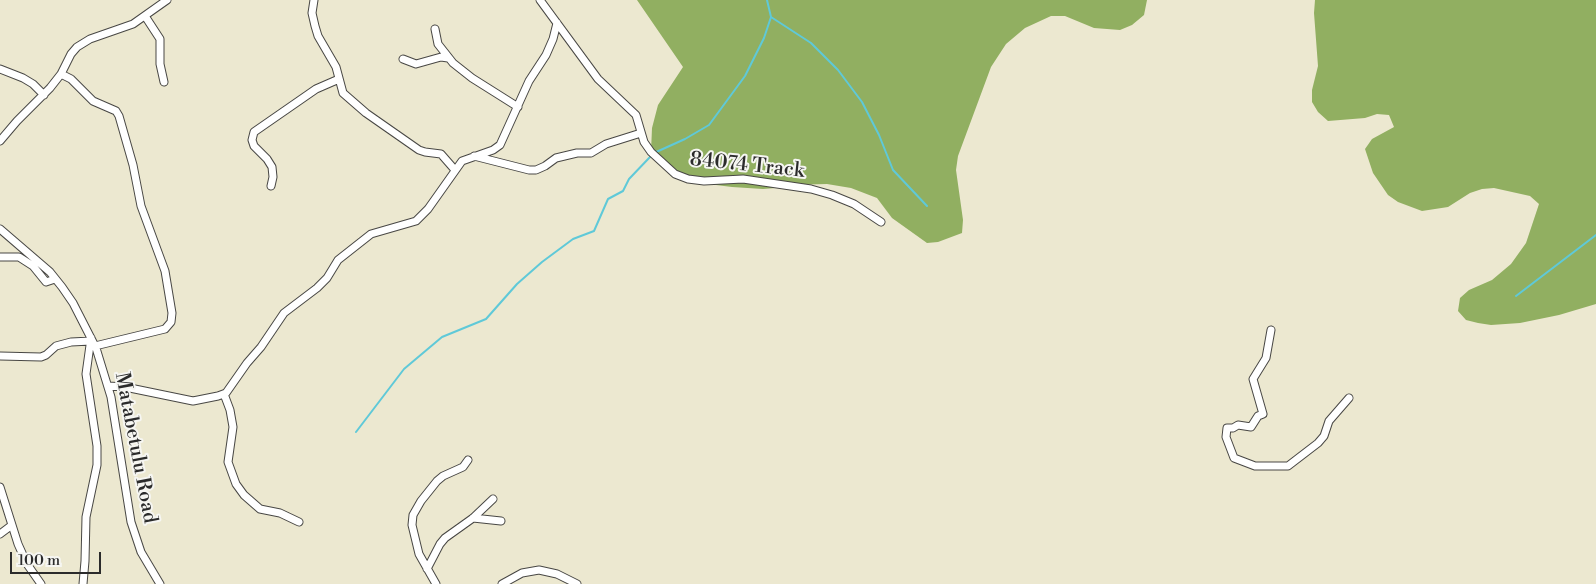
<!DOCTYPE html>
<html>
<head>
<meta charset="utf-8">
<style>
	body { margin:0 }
	#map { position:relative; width:1596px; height:584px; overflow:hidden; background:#ece8d0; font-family:"Libre Bodoni",serif }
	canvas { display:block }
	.scale { position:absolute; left:10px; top:552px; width:91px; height:22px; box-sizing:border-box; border:2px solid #2b2b2b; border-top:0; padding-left:6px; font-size:15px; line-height:18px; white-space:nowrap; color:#2b2b2b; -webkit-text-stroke:4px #f6f6f2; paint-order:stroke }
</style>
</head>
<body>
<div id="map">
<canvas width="1596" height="584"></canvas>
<div class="scale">100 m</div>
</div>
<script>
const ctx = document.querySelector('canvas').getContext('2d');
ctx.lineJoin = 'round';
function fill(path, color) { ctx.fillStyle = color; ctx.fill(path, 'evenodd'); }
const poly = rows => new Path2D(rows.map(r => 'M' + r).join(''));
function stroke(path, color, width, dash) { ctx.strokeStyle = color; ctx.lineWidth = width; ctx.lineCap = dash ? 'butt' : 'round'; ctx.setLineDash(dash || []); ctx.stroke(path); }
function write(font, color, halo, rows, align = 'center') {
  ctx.font = font + ' "Libre Bodoni",serif'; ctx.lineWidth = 4; ctx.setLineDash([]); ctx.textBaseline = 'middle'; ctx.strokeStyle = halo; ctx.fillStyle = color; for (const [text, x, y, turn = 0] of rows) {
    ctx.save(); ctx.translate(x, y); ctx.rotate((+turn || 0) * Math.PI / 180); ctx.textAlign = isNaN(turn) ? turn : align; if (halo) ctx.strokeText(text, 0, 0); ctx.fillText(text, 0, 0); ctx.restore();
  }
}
fill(poly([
	[637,0,1147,0,1144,15,1132,25,1120,30,1094,28,1065,16,1051,16,1025,28,1006,44,991,67,958,156,956,170,963,220,962,233,938,242,927,243,892,218,877,198,851,188,827,184,788,185,775,188,763,189,732,187,708,184,675,174,651,152,652,128,658,105,683,67],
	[1315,0,1596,0,1596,304,1559,315,1520,323,1491,325,1478,323,1466,320,1458,311,1460,298,1469,290,1492,280,1511,264,1526,243,1539,204,1530,196,1494,188,1482,189,1470,193,1448,207,1422,211,1398,202,1388,195,1373,173,1365,149,1372,139,1394,127,1389,115,1377,114,1365,118,1328,121,1318,112,1312,102,1312,90,1318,66,1314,13]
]), '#91af61');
stroke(poly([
	[771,17,811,43,838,70,862,102,879,135,893,170,927,206],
	[654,153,685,139,709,125,745,76,764,38,771,17,767,0],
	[1516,296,1596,235],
	[356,432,404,369,442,337,486,319,517,284,542,262,573,239,594,231,608,199,623,191,629,179,650,157]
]), '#5fc9d8', 2);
const minor = poly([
	[314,0,312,13,315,26,318,36,336,67,343,93,366,113,419,150,425,152,441,154,455,170],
	[540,0,598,79,636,115,644,142,651,152,675,174,688,179,704,181,743,179,811,189,832,195,854,204,881,222],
	[145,16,160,39,160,64,164,82],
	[435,29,438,44,453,63,472,78,518,107],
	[403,59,416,64,441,57,448,58],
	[0,69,23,78,33,84,44,95],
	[61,74,71,79,93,101,116,111,119,116,133,165,141,206,165,271,172,313,171,322,165,329,95,346],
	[0,141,17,121,50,88,61,74,71,54,77,47,90,39,133,24,167,0],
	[474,156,529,170,536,170,545,166,556,158,577,153,591,153,606,144,641,133],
	[271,186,273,177,272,167,267,159,254,146,252,140,254,132,316,89,339,79],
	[0,229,50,272,62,287,73,303,96,348,111,397,131,522,141,552,160,584],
	[0,257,19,257,33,266,46,282,55,279],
	[1271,330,1266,358,1253,379,1263,414,1258,416,1251,427,1238,425,1233,428,1227,428,1226,437,1234,458,1255,466,1288,466,1318,443,1324,436,1329,421,1349,398],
	[0,356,41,357,46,355,56,346,71,342,91,341],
	[108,386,125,387,193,401,218,396,226,393,247,363,261,347,284,313,317,288,327,278,338,260,371,234,416,221,428,209,462,161,493,150,500,145,529,81,546,55,553,39,557,23],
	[224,394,230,410,233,427,228,462,236,484,244,495,260,509,280,513,299,522],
	[0,487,18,544,27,564,41,584],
	[473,518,501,521],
	[0,534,12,525],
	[427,569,440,544,445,538,473,518,493,499],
	[83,584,85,561,86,517,97,465,97,446,86,374,91,338],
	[436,584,419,554,412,525,413,515,421,501,437,481,443,476,463,467,468,460],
	[502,584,522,573,539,570,557,574,577,584]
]);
stroke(minor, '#484744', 9);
stroke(minor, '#fff', 7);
write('20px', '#2b2b2b', '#f6f6f2', [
	["84074 Track",747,166,6],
	["Matabetulu Road",135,448,79]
]);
</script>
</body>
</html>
